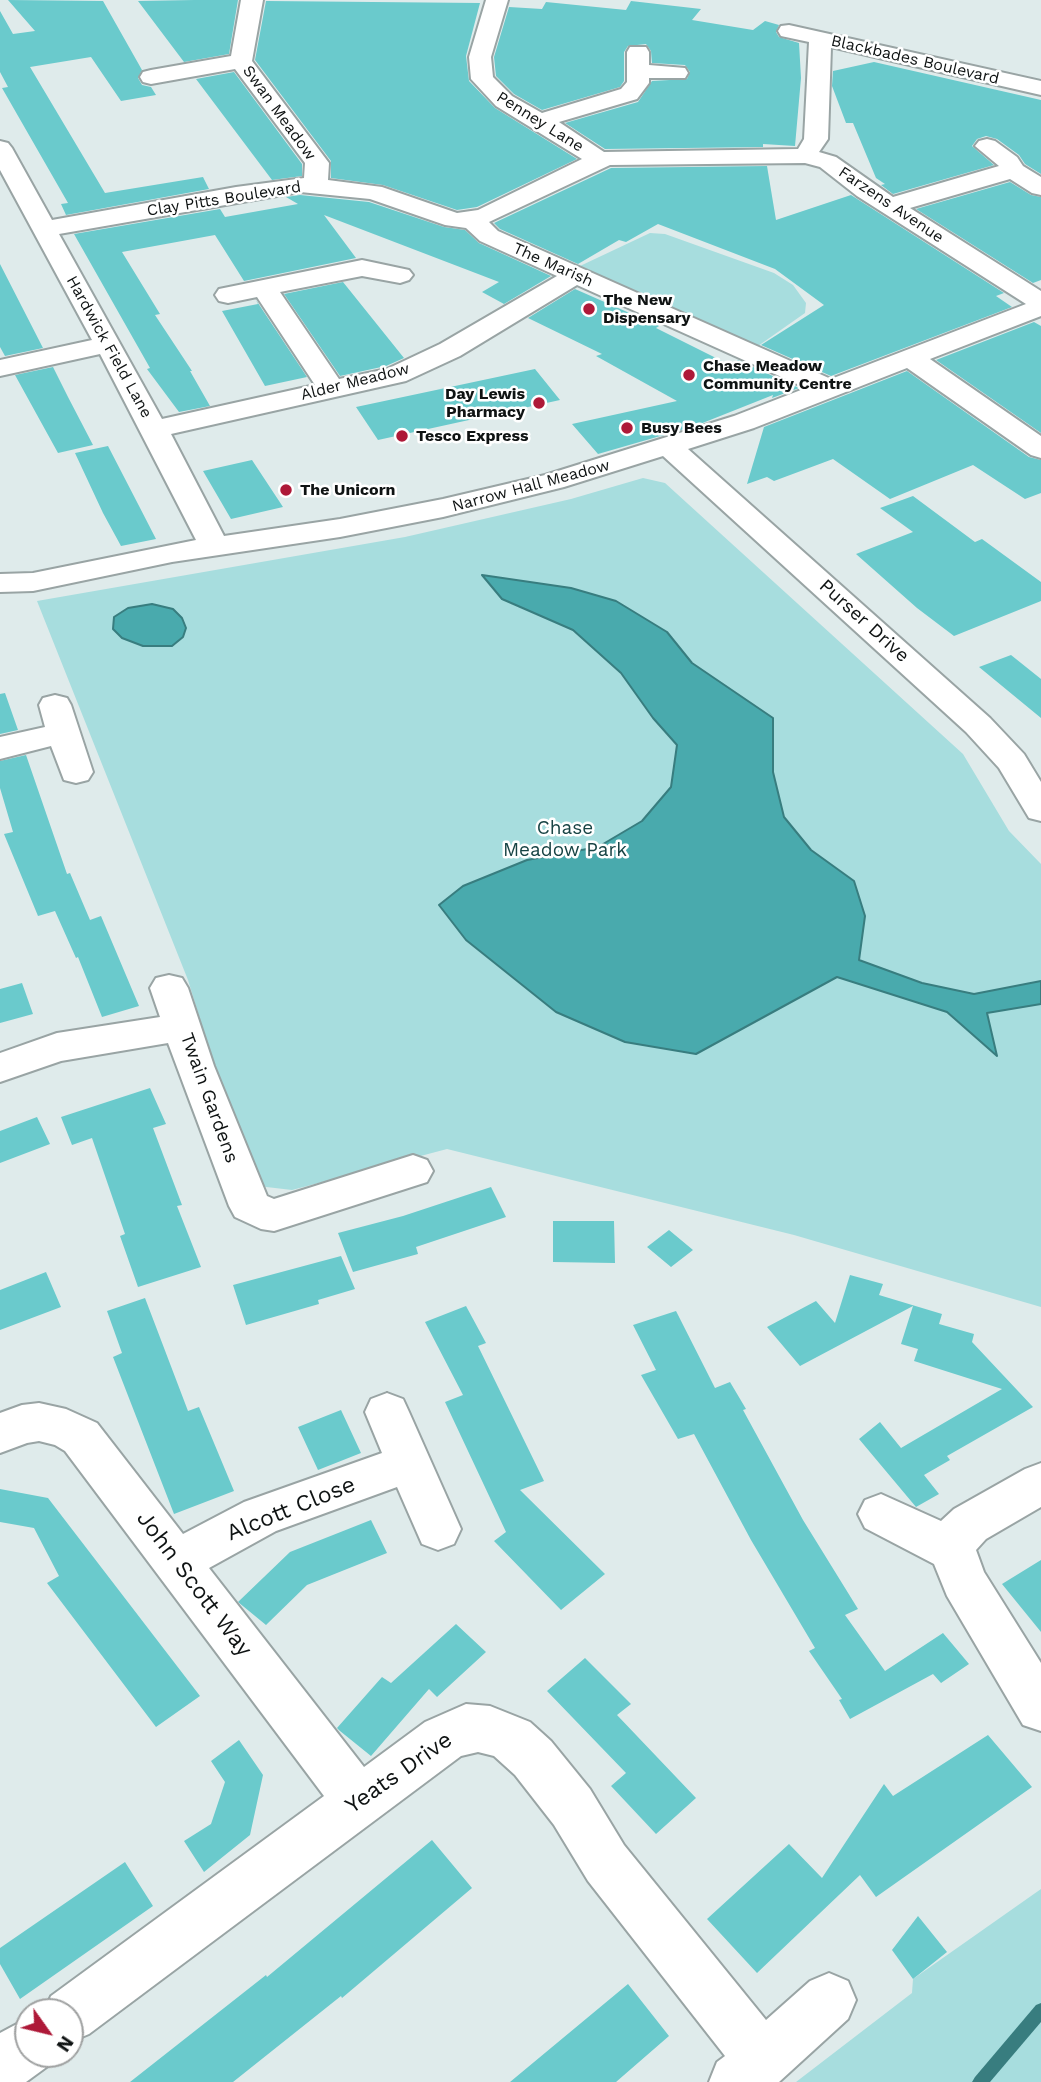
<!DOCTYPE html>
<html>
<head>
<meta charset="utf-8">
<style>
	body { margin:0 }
	#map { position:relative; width:1041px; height:2082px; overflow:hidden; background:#dfebeb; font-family:"Work Sans",sans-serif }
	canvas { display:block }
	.north { position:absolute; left:14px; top:1998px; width:70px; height:70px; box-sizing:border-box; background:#fff; border:2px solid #9fa1a1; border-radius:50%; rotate:124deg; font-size:19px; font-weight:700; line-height:28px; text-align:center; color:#0f1313 }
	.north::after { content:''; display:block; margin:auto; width:24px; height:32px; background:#ae1938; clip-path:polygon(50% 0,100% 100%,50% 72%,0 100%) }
</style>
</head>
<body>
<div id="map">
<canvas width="1041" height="2082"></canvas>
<div class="north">N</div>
</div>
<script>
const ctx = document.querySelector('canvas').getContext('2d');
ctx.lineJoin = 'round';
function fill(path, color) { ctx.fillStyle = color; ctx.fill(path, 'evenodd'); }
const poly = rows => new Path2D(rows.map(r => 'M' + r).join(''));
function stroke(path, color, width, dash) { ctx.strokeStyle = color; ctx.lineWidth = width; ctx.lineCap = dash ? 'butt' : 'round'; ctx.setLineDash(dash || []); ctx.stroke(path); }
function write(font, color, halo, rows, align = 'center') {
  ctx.font = font + ' "Work Sans",sans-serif'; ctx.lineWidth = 5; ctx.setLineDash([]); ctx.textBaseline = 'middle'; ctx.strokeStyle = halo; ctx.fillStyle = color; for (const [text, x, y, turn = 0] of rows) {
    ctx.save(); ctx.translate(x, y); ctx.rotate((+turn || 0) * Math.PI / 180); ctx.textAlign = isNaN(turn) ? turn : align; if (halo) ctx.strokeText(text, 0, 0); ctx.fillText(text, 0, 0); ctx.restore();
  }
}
fill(poly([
	[650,233,665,234,774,273,793,285,806,303,805,313,758,346,580,266],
	[643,478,665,483,963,754,1009,831,1041,864,1041,1307,794,1235,447,1149,292,1190,258,1186,214,1066,188,980,37,601,405,537,571,499],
	[1041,1889,1041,2082,796,2082,912,1993,913,1979]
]), '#a7ddde');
const water = poly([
	[482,575,571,588,616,601,667,632,692,663,773,718,773,772,784,817,811,850,854,881,865,916,859,960,922,983,974,994,1041,981,1041,1004,987,1013,997,1056,947,1012,837,977,696,1054,625,1042,556,1012,466,940,439,905,463,886,527,860,598,847,642,821,671,787,677,745,653,718,621,673,573,630,502,599,482,575],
	[152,604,173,609,182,618,186,628,183,637,172,646,143,646,122,638,113,629,114,617,128,608,152,604]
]);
fill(water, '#49aaad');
stroke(water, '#387d7f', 2);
fill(poly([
	[1041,2003,1041,2022,990,2082,972,2082,975,2077,1036,2005,1041,2003]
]), '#387d7f');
fill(poly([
	[8,0,103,1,142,70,138,78,142,85,151,87,156,95,121,101,91,57,30,67,105,193,203,177,209,189,66,215,61,204,68,203,2,88,8,87,0,72,0,11,13,34,35,31],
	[194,0,238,0,229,54,184,62,138,1],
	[266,1,480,3,466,56,469,81,495,108,577,159,477,207,457,210,383,185,331,178,331,161,255,60],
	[631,1,701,9,692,20,753,30,765,21,779,25,776,32,779,37,799,43,801,78,795,146,763,144,763,147,605,149,565,123,638,102,652,81,687,79,690,72,685,65,652,63,651,51,646,44,628,46,624,52,624,81,620,87,542,110,514,94,496,76,494,57,509,7,542,9,546,2,626,10],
	[874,62,1041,100,1041,174,1025,164,1019,155,997,139,986,136,977,139,972,146,994,165,893,194,881,185,885,184,876,178,853,123,846,123,832,86,833,71],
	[234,72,302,164,302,176,272,180,196,79],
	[767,166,776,220,851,195,1004,293,996,296,1012,307,831,376,761,345,824,305,775,269,658,224,626,242,619,240,578,264,500,229,494,223,611,168],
	[1010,182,1031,195,1041,197,1041,280,1033,283,916,209],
	[300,195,369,202,444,227,465,230,479,243,551,276,504,304,482,292,499,282,324,215,356,258,244,281,215,235,122,252,160,314,155,315,192,371,190,371,210,406,179,412,147,369,150,368,74,234,220,209,225,217,298,204,286,197],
	[0,264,43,348,5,356,0,347],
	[343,282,404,358,386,366,340,376,284,294],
	[575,289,659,326,656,328,730,365,738,360,799,388,772,398,773,395,695,426,598,454,572,424,677,401,596,356,602,354,528,318],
	[256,300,307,377,265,386,222,311,258,304],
	[1034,322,1041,326,1041,433,936,360],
	[53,367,68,397,93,445,58,453,15,375],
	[535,369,560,400,378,440,356,407],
	[907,371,1029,457,1041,460,1041,493,1025,499,973,465,890,499,833,459,774,481,767,477,747,484,764,427],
	[108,446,138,504,156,539,121,546,103,513,75,453],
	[252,460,283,507,231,519,203,471],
	[913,496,975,542,982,539,1041,582,1041,601,954,636,917,608,856,554,913,532,880,508],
	[1011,655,1041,679,1041,718,979,667],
	[5,693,18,730,0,734,0,694],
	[26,755,67,874,70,873,90,920,101,916,139,1006,102,1017,78,957,76,958,55,911,38,916,4,834,13,832,0,788,0,761],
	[22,983,33,1014,0,1023,0,989],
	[150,1088,166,1124,153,1128,182,1205,177,1206,201,1267,138,1287,120,1236,125,1234,92,1138,72,1145,61,1117],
	[37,1117,50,1144,0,1163,0,1131],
	[491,1187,506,1217,416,1247,418,1254,353,1272,338,1233,403,1216],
	[553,1221,614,1221,615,1263,553,1262],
	[669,1230,693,1250,671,1267,647,1247],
	[341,1256,355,1289,318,1300,319,1304,246,1325,233,1285],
	[46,1272,61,1307,0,1330,0,1290],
	[850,1275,883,1284,879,1295,942,1314,939,1324,974,1334,972,1342,1033,1407,947,1456,950,1460,924,1475,939,1494,916,1507,859,1439,880,1422,901,1448,1002,1389,914,1361,918,1349,901,1344,913,1306,800,1366,767,1327,816,1301,835,1323],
	[145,1298,188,1411,199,1407,234,1491,174,1514,113,1357,122,1353,107,1311],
	[466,1306,486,1343,478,1346,544,1481,520,1490,605,1574,561,1610,494,1541,506,1532,445,1402,463,1395,425,1322],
	[676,1311,715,1388,730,1382,746,1409,743,1410,803,1520,858,1609,845,1615,885,1671,943,1633,969,1664,941,1683,933,1674,850,1719,839,1700,842,1699,809,1651,815,1648,751,1540,694,1434,678,1439,641,1375,656,1370,633,1325],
	[341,1410,361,1453,318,1470,298,1427],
	[0,1489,48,1498,200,1696,156,1727,47,1583,59,1576,34,1528,0,1522],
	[371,1520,387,1553,307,1585,266,1625,238,1602,290,1552],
	[1041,1560,1041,1632,1002,1584],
	[456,1624,486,1652,437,1697,429,1689,371,1756,340,1731,337,1728,382,1677,391,1683],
	[585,1658,631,1704,617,1715,696,1798,656,1834,611,1786,626,1773,547,1691],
	[988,1735,1032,1787,876,1897,860,1875,757,1973,707,1919,789,1844,822,1878,884,1784,893,1796],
	[239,1740,263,1775,250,1835,204,1872,184,1841,211,1824,225,1782,211,1761],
	[432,1840,472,1888,342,1998,341,1996,233,2082,130,2082,266,1975,267,1977],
	[125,1862,153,1906,20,1999,0,1964,0,1948],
	[918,1916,947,1952,913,1979,892,1950],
	[628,1984,669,2036,616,2082,510,2082]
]), '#6acacc');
const minor = poly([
	[241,0,263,0,252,61,329,163,328,180,382,187,457,213,478,210,582,159,496,106,471,79,469,57,486,0,508,0,491,57,493,77,512,96,542,113,621,89,627,82,627,52,630,47,646,47,649,52,649,65,685,68,688,73,685,78,649,78,649,83,637,99,559,122,604,152,798,149,804,139,809,42,781,36,778,31,781,26,789,25,1041,81,1041,95,831,47,828,139,819,152,836,157,893,197,999,166,975,146,979,141,987,139,995,141,1017,157,1023,166,1041,177,1041,195,1032,193,1010,179,910,208,1041,291,1041,316,930,359,1041,436,1041,458,1031,455,907,368,754,428,688,449,990,718,1024,754,1041,782,1041,821,1029,818,999,768,966,732,663,456,564,487,443,517,340,537,172,562,33,591,0,592,0,574,33,573,196,540,100,354,0,376,0,360,92,340,0,170,0,141,8,143,12,148,52,220,236,187,304,178,305,163,235,69,151,84,143,82,140,77,143,72,151,70,231,56,241,0],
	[805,163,820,167,857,196,1026,304,831,379,498,231,489,222,610,165,805,163],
	[300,192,370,199,445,225,466,228,480,241,557,276,440,344,387,369,339,379,280,292,362,276,400,283,409,280,413,275,409,270,362,260,219,289,215,295,219,301,228,303,257,297,315,385,162,419,59,234,300,192],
	[577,285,806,388,734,416,545,475,443,499,340,519,224,536,171,434,406,381,460,356,577,285],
	[55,695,67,698,71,705,93,772,88,780,76,783,64,780,51,746,0,759,0,737,45,727,39,705,43,698,55,695],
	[169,975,182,978,188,988,214,1066,267,1196,274,1199,413,1155,427,1160,433,1171,427,1182,274,1231,261,1229,235,1217,229,1206,168,1043,61,1061,0,1082,0,1053,57,1033,160,1017,150,988,156,978,169,975],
	[387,1393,403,1399,409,1412,461,1529,454,1544,438,1550,422,1544,397,1487,276,1531,209,1568,364,1767,425,1722,466,1704,490,1706,530,1722,551,1741,590,1789,624,1845,766,2020,810,1981,829,1973,848,1981,856,2000,848,2019,779,2082,709,2082,717,2062,725,2056,588,1881,554,1825,515,1775,494,1756,478,1752,461,1756,89,2034,70,2042,70,2012,44,2012,51,1996,324,1796,65,1451,55,1445,39,1441,27,1443,0,1453,0,1413,22,1405,39,1403,66,1409,97,1423,183,1534,244,1502,382,1453,365,1412,371,1399,387,1393],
	[1041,1463,1041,1507,986,1539,976,1550,984,1572,1041,1663,1041,1731,1023,1725,947,1596,934,1564,865,1528,858,1514,865,1500,881,1494,941,1521,954,1509,1025,1469,1041,1463],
	[28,2018,28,2054,52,2054,48,2066,26,2082,0,2082,0,2033,28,2018]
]);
stroke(minor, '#99a4a4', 4);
fill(minor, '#fff');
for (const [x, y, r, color] of [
	[589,309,7,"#ae1938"],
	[689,375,7,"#ae1938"],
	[539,403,7,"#ae1938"],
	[627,428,7,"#ae1938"],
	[402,436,7,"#ae1938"],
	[286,490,7,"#ae1938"]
]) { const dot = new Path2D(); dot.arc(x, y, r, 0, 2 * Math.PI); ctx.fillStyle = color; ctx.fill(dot); stroke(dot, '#fff', 2.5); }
write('16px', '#0f1313', '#fff', [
	["Blackbades Boulevard",915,60,13],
	["Swan Meadow",279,113,54],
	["Penney Lane",540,122,32],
	["Clay Pitts Boulevard",224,199,-9],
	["Farzens Avenue",891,205,34],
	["The Marish",553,265,24],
	["Hardwick Field Lane",109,347,61],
	["Alder Meadow",355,382,-14],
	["Narrow Hall Meadow",531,486,-15]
]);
write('bold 16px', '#0f1313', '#fff', [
	["The New",603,300],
	["Dispensary",603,318],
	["Chase Meadow",703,366],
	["Community Centre",703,384],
	["Day Lewis",525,394,"right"],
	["Pharmacy",525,412,"right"],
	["Busy Bees",641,428],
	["Tesco Express",416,436],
	["The Unicorn",300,490]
], 'left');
write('19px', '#0f1313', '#fff', [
	["Purser Drive",864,621,42],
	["Twain Gardens",209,1098,70]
]);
write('19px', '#184445', '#fff', [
	["Chase",565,828],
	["Meadow Park",565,850]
]);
write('23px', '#0f1313', '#fff', [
	["Alcott Close",291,1509,-22],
	["John Scott Way",194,1584,53],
	["Yeats Drive",399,1773,-35]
]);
</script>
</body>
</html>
